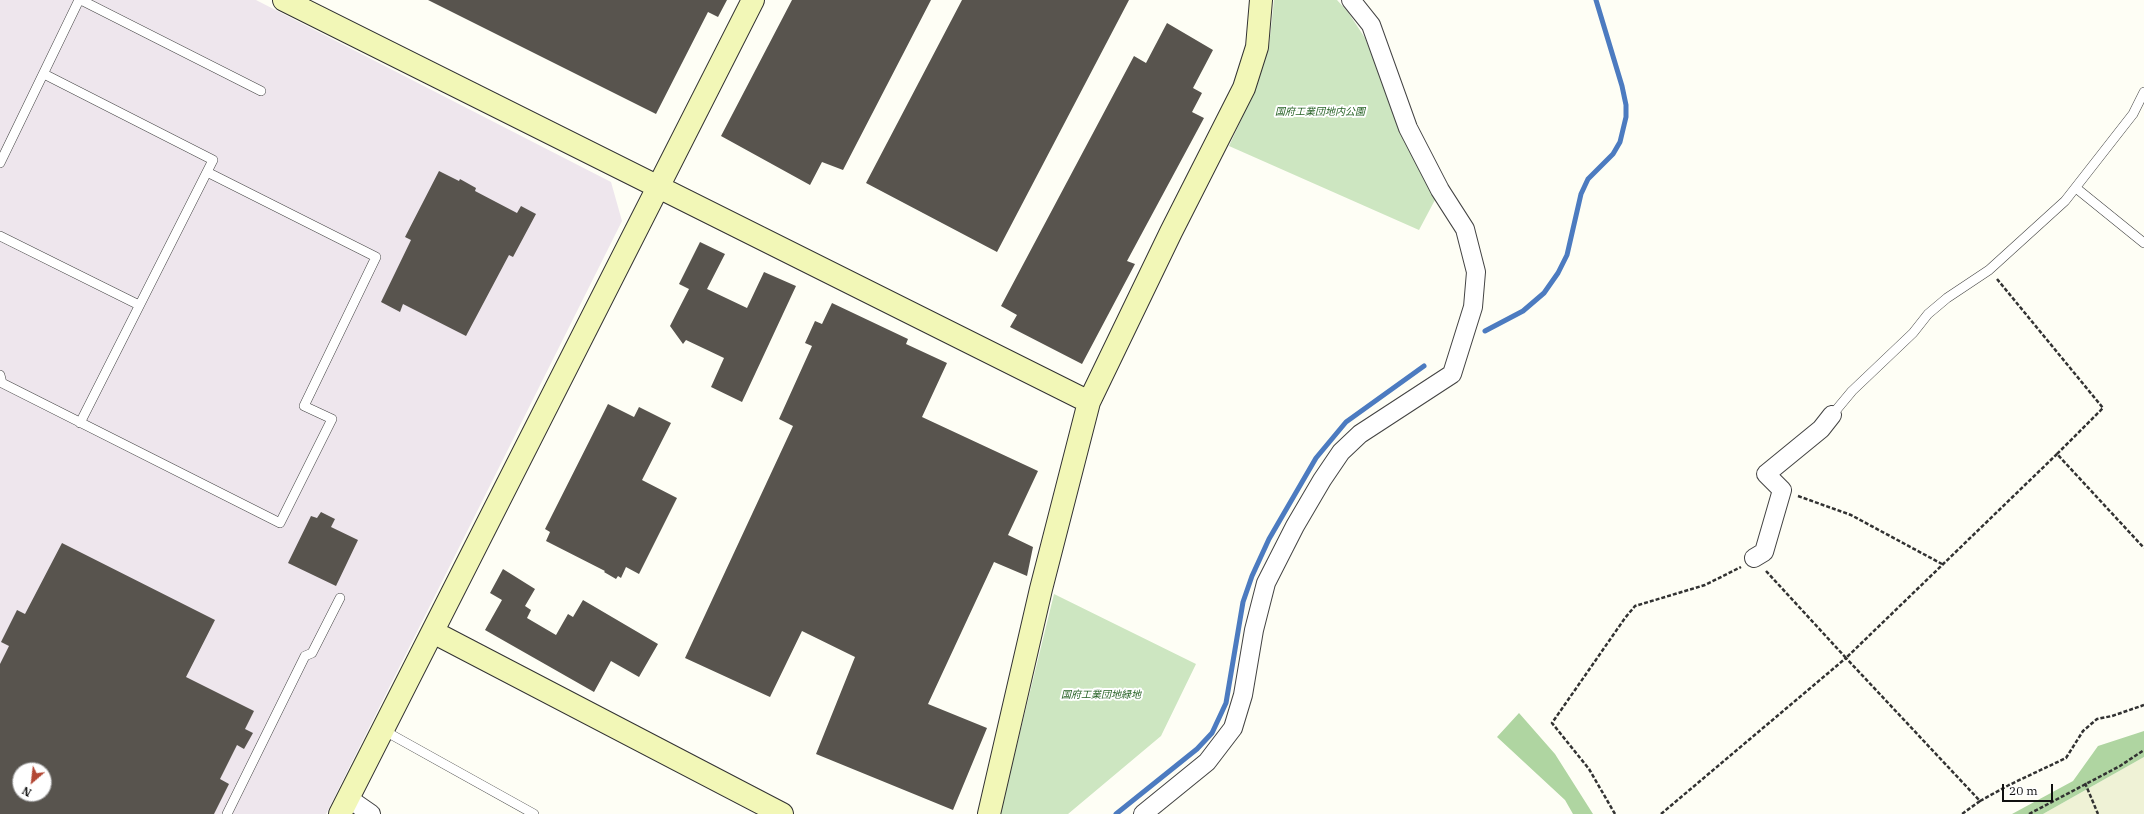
<!DOCTYPE html>
<html>
<head>
<meta charset="utf-8">
<style>
	body { margin:0 }
	#map { position:relative; width:2144px; height:814px; overflow:hidden; background:#fefef5; font-family:"IBM Plex Serif",serif }
	canvas { display:block }
	.north { position:absolute; left:12px; top:762px; width:40px; height:40px; box-sizing:border-box; background:#fff; border:1px solid #9f9f9f; border-radius:50%; rotate:208deg; font-size:11px; font-weight:700; line-height:16px; text-align:center; color:#101010 }
	.north::after { content:''; display:block; margin:auto; width:14px; height:18px; background:#b34835; clip-path:polygon(50% 0,100% 100%,50% 72%,0 100%) }
	.scale { position:absolute; left:2002px; top:784px; width:51px; height:18px; box-sizing:border-box; border:2px solid #101010; border-top:0; padding-left:5px; font-size:12px; line-height:14px; white-space:nowrap; color:#101010; -webkit-text-stroke:3px #fff; paint-order:stroke }
</style>
</head>
<body>
<div id="map">
<canvas width="2144" height="814"></canvas>
<div class="north">N</div>
<div class="scale">20 m</div>
</div>
<script>
const ctx = document.querySelector('canvas').getContext('2d');
ctx.lineJoin = 'round';
function fill(path, color) { ctx.fillStyle = color; ctx.fill(path, 'evenodd'); }
const poly = rows => new Path2D(rows.map(r => 'M' + r).join(''));
function stroke(path, color, width, dash) { ctx.strokeStyle = color; ctx.lineWidth = width; ctx.lineCap = dash ? 'butt' : 'round'; ctx.setLineDash(dash || []); ctx.stroke(path); }
function write(font, color, halo, rows, align = 'center') {
  ctx.font = font + ' "IBM Plex Serif","Noto Sans JP",serif'; ctx.lineWidth = 4; ctx.setLineDash([]); ctx.textBaseline = 'middle'; ctx.strokeStyle = halo; ctx.fillStyle = color; for (const [text, x, y, turn = 0] of rows) {
    ctx.save(); ctx.translate(x, y); ctx.rotate((+turn || 0) * Math.PI / 180); ctx.textAlign = isNaN(turn) ? turn : align; if (halo) ctx.strokeText(text, 0, 0); ctx.fillText(text, 0, 0); ctx.restore();
  }
}
fill(poly([
	[0,0,256,0,611,182,622,221,326,814,0,814],
	[20,770,44,770,44,794,20,794]
]), '#eee6ed');
fill(poly([
	[2144,757,2144,814,2043,814]
]), '#eff2d6');
fill(poly([
	[1274,0,1337,0,1348,12,1365,38,1391,104,1436,198,1419,230,1229,146,1255,90,1269,46],
	[1054,594,1196,664,1161,736,1068,814,1000,814]
]), '#cde6c1');
fill(poly([
	[1519,713,1555,754,1593,814,1573,814,1565,800,1497,737],
	[2144,731,2144,757,2043,814,2012,814,2073,781,2098,746]
]), '#afd5a1');
stroke(poly([
	[1485,331,1523,311,1544,293,1558,273,1567,255,1581,194,1588,179,1613,154,1620,142,1626,117,1626,105,1622,86,1596,0],
	[1116,814,1197,749,1212,733,1226,703,1243,602,1252,576,1269,539,1316,458,1346,422,1424,366]
]), '#4c7bc0', 5);
fill(poly([
	[428,0,727,0,718,17,708,12,656,114],
	[792,0,931,0,843,170,822,162,810,185,721,136],
	[962,0,1129,0,997,252,866,183],
	[1167,23,1213,50,1193,88,1202,93,1192,112,1204,118,1127,261,1135,264,1082,364,1010,327,1017,315,1001,306,1134,56,1146,63],
	[439,171,459,181,460,179,476,188,475,191,517,213,521,206,536,214,513,257,509,255,466,336,403,304,400,312,381,302,411,240,405,237],
	[700,242,725,254,707,289,747,308,764,272,796,286,742,402,711,387,724,358,686,340,683,344,670,326,689,289,679,284],
	[832,303,908,339,906,344,947,363,922,417,1038,471,1008,535,1033,547,1027,576,994,562,928,704,987,728,953,810,816,754,855,657,802,631,770,697,685,658,793,426,779,419,812,346,805,343,815,321,822,324],
	[608,404,634,417,639,407,671,423,642,480,677,498,639,574,626,567,621,578,618,576,616,579,604,572,605,571,546,541,550,532,545,529],
	[321,512,335,519,331,527,358,540,336,586,288,563,311,516,317,518],
	[62,543,215,620,186,677,254,711,245,729,253,733,244,749,237,745,220,779,229,784,214,814,0,814,0,664,9,646,1,642,17,610,25,614],
	[20,770,44,770,44,794,20,794],
	[503,569,535,589,525,606,531,610,527,618,556,635,568,614,573,617,583,600,658,644,639,677,611,661,594,692,485,630,502,600,490,593]
]), '#58544e');
const lane = poly([
	[81,0,261,91],
	[44,74,213,160,80,423],
	[0,163,79,0],
	[2076,188,2144,243],
	[0,236,139,305],
	[0,375,2,383,280,523,332,419,304,406,376,257,207,172],
	[1832,415,1852,391,1913,333,1928,314,1947,298,1989,270,2065,201,2133,114,2144,92],
	[383,730,534,814],
	[227,814,305,656,312,653,340,598]
]);
const street = poly([
	[1754,558,1764,552,1782,490,1766,474,1821,429,1832,415],
	[348,798,371,814],
	[1143,814,1207,762,1233,728,1243,695,1254,630,1266,583,1295,526,1322,480,1341,452,1360,434,1452,374,1473,307,1476,272,1465,229,1440,190,1408,128,1371,25,1351,0]
]);
const secondary = poly([
	[284,0,1089,402],
	[433,632,782,814],
	[340,814,753,0],
	[989,814,1041,589,1089,402,1171,232,1244,88,1257,47,1261,0]
]);
stroke(lane, '#434343', 10);
stroke(street, '#434343', 20);
stroke(secondary, '#323232', 24);
stroke(poly([
	[1997,279,2103,408,2057,454,2144,548],
	[1798,496,1851,515,1942,564],
	[1766,571,1846,658,2057,454],
	[2085,783,2098,814],
	[1980,801,2009,785,2066,758,2083,731,2097,719,2112,716,2144,705],
	[1615,814,1589,769,1552,723,1625,618,1635,606,1705,585,1741,567],
	[1661,814,1846,658,1980,801,1962,814],
	[2029,814,2120,766,2144,750]
]), '#323232', 2.5, [4, 2]);
stroke(lane, '#fff', 9);
stroke(street, '#fff', 18);
stroke(secondary, '#f2f7b7', 22);
write('italic 10px', '#276226', '#fff', [
	["国府工業団地内公園",1320,112],
	["国府工業団地緑地",1101,695]
]);
</script>
</body>
</html>
